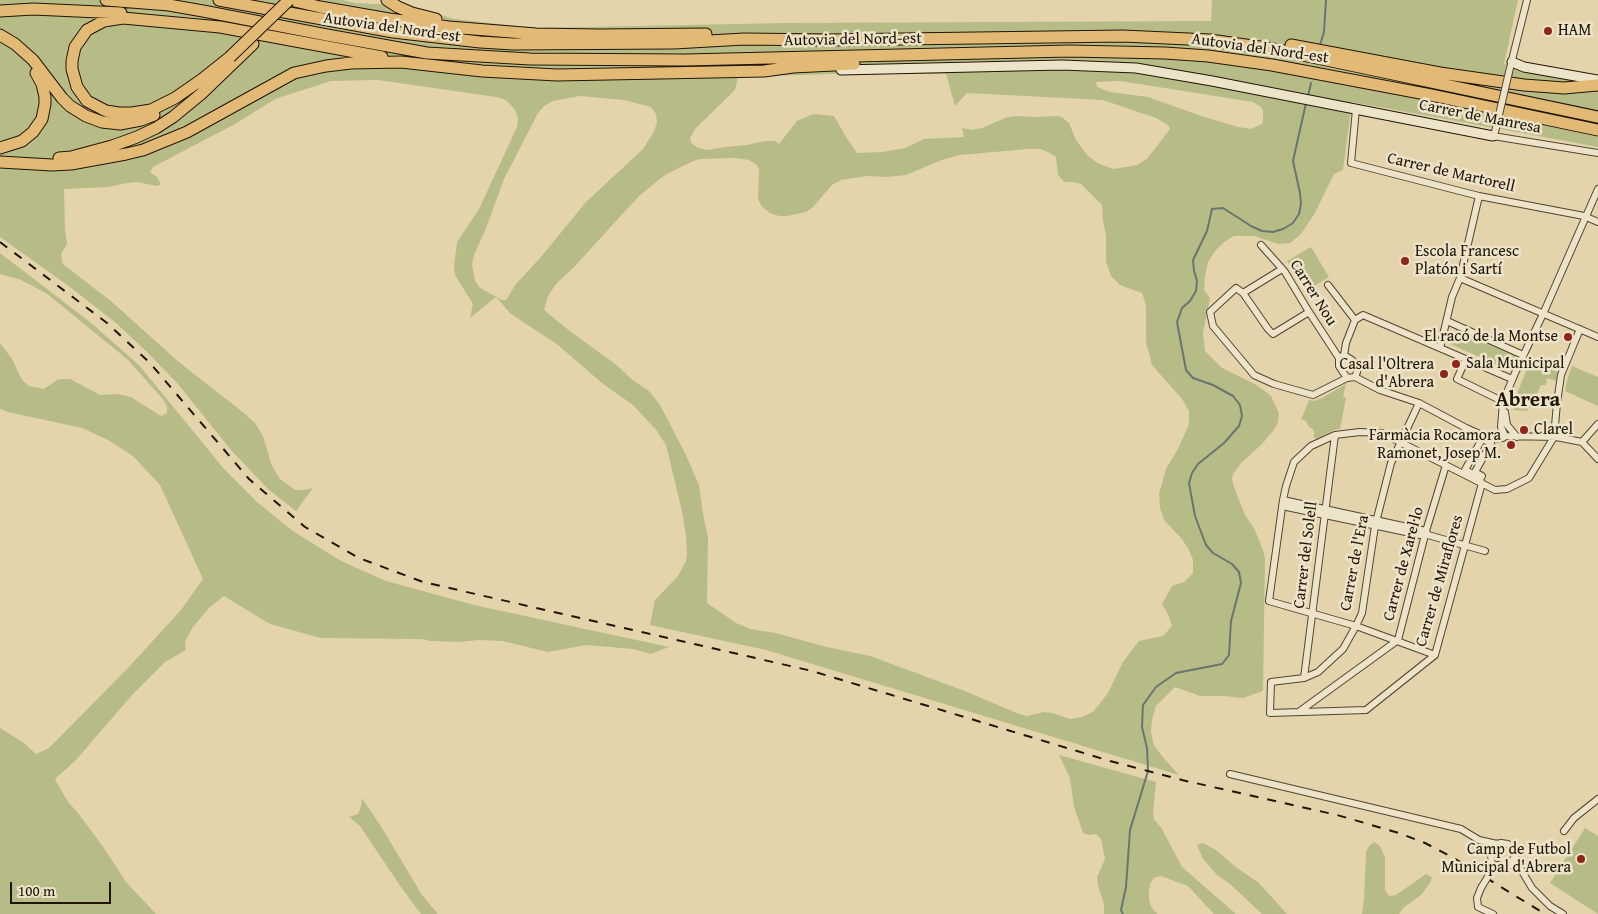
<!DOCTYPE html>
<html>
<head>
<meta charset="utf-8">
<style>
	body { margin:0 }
	#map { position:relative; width:1598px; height:914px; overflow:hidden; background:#e3d4ac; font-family:"Gentium Book Plus",serif }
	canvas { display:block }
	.scale { position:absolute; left:10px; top:882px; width:101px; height:22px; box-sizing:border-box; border:2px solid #201506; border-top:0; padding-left:6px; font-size:15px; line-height:18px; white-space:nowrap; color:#201506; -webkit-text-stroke:4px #ede3c9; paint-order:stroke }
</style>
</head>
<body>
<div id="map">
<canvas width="1598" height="914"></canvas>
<div class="scale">100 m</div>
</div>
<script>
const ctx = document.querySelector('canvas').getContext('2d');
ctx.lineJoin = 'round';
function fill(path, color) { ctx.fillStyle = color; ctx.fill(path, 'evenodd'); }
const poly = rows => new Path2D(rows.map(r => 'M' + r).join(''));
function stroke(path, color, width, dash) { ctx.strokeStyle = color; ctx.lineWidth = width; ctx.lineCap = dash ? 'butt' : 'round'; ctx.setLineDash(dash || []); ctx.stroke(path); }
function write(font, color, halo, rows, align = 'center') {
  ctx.font = font + ' "Gentium Book Plus",serif'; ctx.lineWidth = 5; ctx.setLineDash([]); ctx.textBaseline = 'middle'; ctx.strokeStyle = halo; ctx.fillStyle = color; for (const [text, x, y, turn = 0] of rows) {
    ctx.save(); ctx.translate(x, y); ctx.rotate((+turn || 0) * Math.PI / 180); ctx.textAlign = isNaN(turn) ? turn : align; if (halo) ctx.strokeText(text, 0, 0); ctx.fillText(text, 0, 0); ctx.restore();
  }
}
fill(poly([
	[0,0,343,0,355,3,412,6,454,19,535,28,785,23,1211,21,1212,0,1518,0,1504,64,1598,82,1598,147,1352,102,1343,170,1334,174,1315,213,1301,234,1290,243,1278,244,1254,236,1234,236,1224,242,1215,251,1208,262,1205,276,1204,290,1210,298,1203,333,1205,351,1222,368,1255,384,1266,392,1271,396,1279,413,1278,423,1273,431,1262,444,1241,463,1233,474,1232,479,1234,487,1245,515,1254,528,1263,550,1265,559,1263,691,1243,698,1224,696,1200,696,1175,687,1156,706,1152,720,1151,732,1154,745,1161,755,1179,775,766,650,650,625,655,600,678,576,686,561,687,553,686,536,682,511,666,445,657,431,633,405,603,384,558,345,511,314,496,297,470,318,473,304,455,275,454,266,457,242,479,209,517,127,518,118,515,110,506,100,496,97,378,80,331,81,275,99,235,124,153,167,150,172,157,177,161,184,157,186,137,182,127,183,108,187,64,189,65,228,67,244,61,254,63,264,112,302,180,363,244,413,255,423,263,436,272,466,280,479,295,490,304,490,313,488,296,511,268,489,231,450,177,383,147,352,116,323,70,287,0,237],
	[832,74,946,74,955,106,967,93,1103,100,1156,118,1168,125,1170,129,1147,159,1137,165,1114,169,1099,164,1088,156,1076,140,1069,123,1062,117,1058,116,1038,117,1015,116,1005,118,982,128,972,130,962,128,964,137,924,139,905,148,882,152,857,153,848,140,834,116,813,114,797,121,779,144,775,141,765,141,747,145,725,147,707,150,698,148,691,143,690,138,695,129,735,90,738,77],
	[1120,81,1253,102,1261,107,1263,111,1263,120,1262,124,1251,129,1238,127,1201,116,1148,97,1110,92,1097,87,1096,82],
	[580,96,624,100,651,107,656,114,657,123,653,133,643,149,586,202,540,258,516,284,506,300,502,300,480,288,475,281,472,264,474,255,485,231,504,179,538,113,544,106,553,101],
	[1028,149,1040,149,1048,152,1056,157,1058,175,1064,182,1073,182,1081,184,1102,205,1103,220,1106,236,1106,261,1111,276,1120,285,1142,293,1146,305,1146,342,1152,365,1182,399,1189,411,1189,424,1179,447,1166,469,1159,494,1160,508,1164,520,1181,538,1188,548,1193,560,1193,573,1184,582,1172,586,1162,604,1168,614,1172,626,1163,636,1139,641,1123,662,1108,693,1093,712,1082,717,1070,719,1052,713,1044,712,1027,716,1019,714,965,691,870,656,827,647,775,633,751,629,736,623,707,603,708,537,704,520,699,485,685,453,660,405,649,391,634,381,614,363,571,332,544,310,548,296,556,284,575,266,639,196,665,175,691,162,700,159,735,158,749,160,757,165,759,169,758,199,762,207,770,213,779,216,788,216,806,212,813,207,832,185,841,180,867,176,887,177,906,175,942,160,960,155],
	[1311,247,1329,277,1306,291,1287,261],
	[0,253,90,322,139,365,224,469,258,503,293,531,341,561,386,581,474,605,669,647,651,654,633,649,586,645,548,652,502,641,479,640,459,642,430,641,421,639,321,638,270,624,224,596,210,607,193,627,185,642,186,650,165,662,132,695,76,760,55,779,68,802,78,813,104,848,126,882,156,914,0,914,0,728,24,743,36,754,49,748,128,668,181,610,203,579,160,485,133,456,108,440,82,428,8,412,0,409,0,343,12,359,22,380,29,386,44,389,57,380,61,379,70,379,100,395,118,394,131,397,161,416,167,413,167,406,162,398,127,359,46,293,21,280,0,274],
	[1457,328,1516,355,1509,370,1450,344],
	[1530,361,1558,372,1556,381,1547,378,1546,385,1541,385,1531,408,1528,408,1527,411,1513,410,1517,394],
	[1572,366,1598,377,1598,406,1565,391,1568,377],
	[1346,384,1343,396,1346,398,1340,429,1334,430,1316,440,1313,435,1315,434,1312,428,1310,428,1305,420,1301,420,1309,400,1314,401,1322,398],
	[1059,755,1156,782,1153,812,1154,819,1162,829,1182,867,1236,914,1214,914,1188,886,1161,876,1154,878,1150,884,1149,892,1149,899,1151,906,1154,911,1158,914,1104,914,1104,905,1098,885,1097,877,1105,859,1101,839,1096,834,1089,835,1083,833,1074,807,1070,778],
	[362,798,382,828,422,895,438,914,421,914,401,887,360,826,349,817,358,814,361,806],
	[1585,828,1598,836,1598,914,1550,883],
	[1374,842,1380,846,1385,857,1385,890,1389,896,1396,895,1426,874,1432,877,1430,883,1421,895,1403,908,1399,914,1362,914,1364,899,1366,852,1369,846],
	[1203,843,1216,850,1237,868,1259,883,1287,914,1262,914,1230,884,1217,875,1203,859,1197,845]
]), '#b7bc87');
stroke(poly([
	[1320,45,1324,32,1326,0],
	[1308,96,1311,83],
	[1123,914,1121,910,1126,887,1130,830,1148,771,1147,748,1142,727,1143,705,1156,687,1176,673,1222,664,1229,655,1231,621,1241,583,1239,572,1232,564,1213,553,1206,545,1195,516,1189,483,1192,473,1198,464,1224,443,1239,426,1242,416,1240,405,1233,396,1213,385,1193,378,1186,370,1177,322,1182,308,1190,301,1196,291,1197,281,1194,271,1193,260,1207,231,1212,209,1223,208,1251,226,1262,231,1273,232,1283,229,1293,223,1299,214,1301,204,1300,193,1293,161,1306,103]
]), '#697570', 2);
const street = poly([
	[1509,72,1527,0],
	[1356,109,1351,163,1479,196,1584,216,1598,222],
	[1494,133,1493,136,1598,153],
	[1261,245,1285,272,1309,312,1339,358],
	[1460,278,1598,337],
	[1328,285,1355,320],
	[1243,293,1282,269],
	[1309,312,1273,334,1268,329,1243,293,1236,288,1210,312,1213,326,1254,375,1274,384,1313,395,1347,378],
	[1355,320,1363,315,1512,379],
	[1447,321,1523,355],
	[1440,348,1452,297,1460,278,1479,196],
	[1344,355,1352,360,1357,366,1357,372,1355,377,1347,378,1339,366,1339,358,1344,355],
	[1344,355,1346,343,1355,320],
	[1466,359,1457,379,1504,402],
	[1355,377,1380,390,1419,403,1466,428,1491,439,1503,438,1505,436,1556,437,1582,442,1598,459],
	[1419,403,1391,463,1375,526,1362,613,1356,626,1343,649,1318,672,1304,678,1271,682,1270,713,1366,710,1435,655,1482,483],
	[1505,412,1507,425,1517,437],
	[1505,436,1501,427,1503,402,1515,373,1543,314,1598,189],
	[1482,439,1491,443,1475,472,1482,476,1481,478,1465,470,1482,439],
	[1582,442,1598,424],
	[1282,506,1425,536,1428,535,1426,531,1283,500],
	[1428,535,1485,551],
	[1435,655,1356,626,1269,601,1283,500,1286,486,1294,462,1311,446,1335,435,1360,432,1382,433,1495,490,1507,489,1529,478,1554,437,1557,403,1561,375,1580,329],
	[1304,678,1335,435],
	[1300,711,1398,640,1426,531,1446,465],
	[1230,774,1461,829,1479,840,1497,844,1501,843,1508,844,1514,849,1517,863,1532,888,1550,906,1563,914],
	[1564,831,1574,818,1598,799],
	[1497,844,1491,852,1492,870,1501,866],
	[1498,865,1503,867,1510,865,1515,856],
	[1481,888,1477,898,1478,907,1493,914]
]);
const secondary = poly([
	[1512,62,1524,67,1598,80],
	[841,70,1062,65,1136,68,1212,81,1493,136]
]);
const highway = poly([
	[106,0,169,5,203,11,327,35,427,53,530,59,685,60,1070,51,1165,53,1208,56,1272,65,1431,95,1598,130],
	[219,0,393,32,480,42,513,44,674,43,744,39,829,40,1123,36,1210,40,1274,49,1598,117],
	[290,0,320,7,389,19,449,27,536,34,599,35,706,34],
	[387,0,398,7,412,13,436,19],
	[0,11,33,9,121,13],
	[0,35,15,44,33,60,62,98,70,106,86,116,102,122,120,124,141,120,154,115],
	[1291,45,1440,73,1524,85,1564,88,1598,85],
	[230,57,201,80,175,98,151,110,132,113,119,113,106,111,87,101,77,87,72,69,72,61,75,47,87,30,104,21,123,18,220,27,382,57],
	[0,148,22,141,33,132,42,119,45,104,45,97,42,84,36,73],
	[59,158,71,157,112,146,137,137,156,128,173,117,201,94,253,44],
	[0,162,52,165,71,164,126,154,143,150,187,132,294,73,326,66,351,63,401,62,482,71,557,75,764,71,793,67,854,64]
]);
stroke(street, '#514530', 8);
stroke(secondary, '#201506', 11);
stroke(highway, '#201506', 13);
stroke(street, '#ede3c9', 6);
stroke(secondary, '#ede3c9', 9);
stroke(highway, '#e2ba76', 11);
stroke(poly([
	[0,242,107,323,150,363,249,479,305,527,359,558,423,582,812,671,1110,761,1182,780,1337,815,1399,833,1425,843,1452,857,1545,914]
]), '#201506', 2, [9, 9]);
const streetBridge = poly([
	[1495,132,1509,72],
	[1481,888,1492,870]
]);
const highwayBridge = poly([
	[230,57,289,0]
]);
stroke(streetBridge, '#514530', 8, []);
stroke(highwayBridge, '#201506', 13, []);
stroke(streetBridge, '#ede3c9', 6);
stroke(highwayBridge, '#e2ba76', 11);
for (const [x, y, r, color] of [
	[1548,31,5,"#8f2418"],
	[1405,261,5,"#8f2418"],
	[1568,337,5,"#8f2418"],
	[1456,364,5,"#8f2418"],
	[1444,374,5,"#8f2418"],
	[1524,430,5,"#8f2418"],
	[1511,445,5,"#8f2418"],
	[1581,859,5,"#8f2418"]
]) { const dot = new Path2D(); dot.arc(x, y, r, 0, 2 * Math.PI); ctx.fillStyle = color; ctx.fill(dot); stroke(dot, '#ede3c9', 2); }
write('16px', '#201506', '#ede3c9', [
	["Autovia del Nord-est",392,28,8],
	["Autovia del Nord-est",853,40,-1],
	["Autovia del Nord-est",1260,49,8],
	["Carrer de Manresa",1480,117,11],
	["Carrer de Martorell",1451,173,13],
	["Carrer Nou",1313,293,58],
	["Carrer del Solell",1306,555,-83],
	["Carrer de l'Era",1355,563,-79],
	["Carrer de Xarel·lo",1404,564,-75],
	["Carrer de Miraflores",1440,581,-74]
]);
write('16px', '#201506', '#ede3c9', [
	["HAM",1558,31],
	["Escola Francesc",1415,252],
	["Platón i Sartí",1415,270],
	["El racó de la Montse",1558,337,"right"],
	["Sala Municipal",1466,364],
	["Casal l'Oltrera",1434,365,"right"],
	["d'Abrera",1434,383,"right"],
	["Clarel",1534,430],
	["Farmàcia Rocamora",1501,436,"right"],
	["Ramonet, Josep M.",1501,454,"right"],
	["Camp de Futbol",1571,850,"right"],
	["Municipal d'Abrera",1571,868,"right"]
], 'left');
write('bold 21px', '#201506', '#ede3c9', [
	["Abrera",1528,401]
]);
</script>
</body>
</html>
